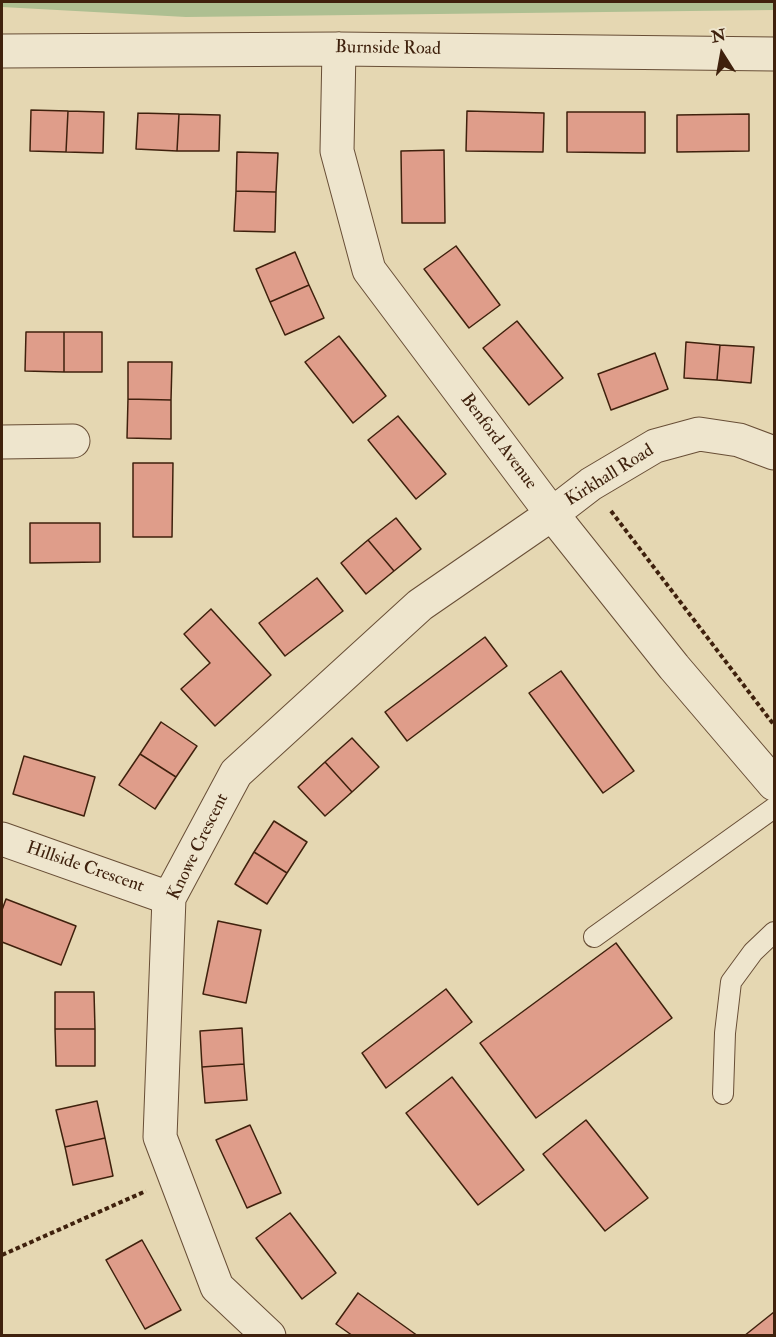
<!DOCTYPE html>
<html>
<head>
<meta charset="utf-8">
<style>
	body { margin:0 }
	#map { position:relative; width:776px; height:1337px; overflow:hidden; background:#e5d7b2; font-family:"IM FELL Double Pica",serif }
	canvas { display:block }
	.frame { position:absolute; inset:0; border:3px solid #3f210d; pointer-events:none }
	.north { position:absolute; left:692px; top:24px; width:60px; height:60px; -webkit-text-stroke:4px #eee5cd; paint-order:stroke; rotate:349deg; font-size:16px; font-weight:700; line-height:24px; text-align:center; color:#3f210d }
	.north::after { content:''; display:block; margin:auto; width:21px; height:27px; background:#3f210d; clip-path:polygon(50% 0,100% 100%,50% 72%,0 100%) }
</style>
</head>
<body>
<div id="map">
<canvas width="776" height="1337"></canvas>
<div class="frame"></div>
<div class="north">N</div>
</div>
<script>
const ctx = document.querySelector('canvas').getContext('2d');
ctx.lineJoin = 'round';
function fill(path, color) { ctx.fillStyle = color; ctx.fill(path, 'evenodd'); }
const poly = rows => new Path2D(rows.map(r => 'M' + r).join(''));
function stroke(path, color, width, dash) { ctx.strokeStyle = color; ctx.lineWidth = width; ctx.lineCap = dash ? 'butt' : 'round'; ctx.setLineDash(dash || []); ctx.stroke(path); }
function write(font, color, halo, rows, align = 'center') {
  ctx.font = font + ' "IM FELL Double Pica",serif'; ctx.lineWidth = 6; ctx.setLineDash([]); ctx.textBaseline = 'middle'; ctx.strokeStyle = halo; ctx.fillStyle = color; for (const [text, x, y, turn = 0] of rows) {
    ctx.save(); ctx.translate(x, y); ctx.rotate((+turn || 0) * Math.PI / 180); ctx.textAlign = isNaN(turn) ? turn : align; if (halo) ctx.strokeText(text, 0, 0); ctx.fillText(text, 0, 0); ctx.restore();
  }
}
fill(poly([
	[2,2,774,2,774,10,186,17,2,7]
]), '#aebf91');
const building = poly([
	[31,110,68,111,66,152,30,151,31,110],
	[68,111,104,112,103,153,66,152,68,111],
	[467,111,544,113,543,152,466,151,467,111],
	[567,112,645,112,645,153,567,152,567,112],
	[138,113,179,114,177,151,136,149,138,113],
	[179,114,220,115,219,151,177,151,179,114],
	[749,114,749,151,677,152,677,115,749,114],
	[444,150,445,223,402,223,401,151,444,150],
	[237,152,278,153,276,192,236,191,237,152],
	[236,191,276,192,275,232,234,231,236,191],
	[456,246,500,305,469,328,424,269,456,246],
	[295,252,309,285,270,302,256,269,295,252],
	[309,285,324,318,285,335,270,302,309,285],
	[517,321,563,378,529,405,483,348,517,321],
	[26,332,64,332,64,372,25,371,26,332],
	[64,332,102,332,102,372,64,372,64,332],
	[339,336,386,396,353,423,305,362,339,336],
	[686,342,720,345,717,380,684,378,686,342],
	[720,345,754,347,751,383,717,380,720,345],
	[655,353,668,389,611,410,598,374,655,353],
	[128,362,172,362,171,400,128,399,128,362],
	[128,399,171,400,171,439,127,438,128,399],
	[398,416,446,474,416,499,368,440,398,416],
	[133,463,173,463,172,537,133,537,133,463],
	[396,518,421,549,394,571,368,540,396,518],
	[30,523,100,523,100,562,30,563,30,523],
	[368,540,394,571,366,594,341,563,368,540],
	[317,578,343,611,285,656,259,623,317,578],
	[211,609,271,675,215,726,181,689,210,663,184,634,211,609],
	[485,637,507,666,407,741,385,712,485,637],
	[561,671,634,771,603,793,529,693,561,671],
	[161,722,197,746,176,777,140,754,161,722],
	[352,738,379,767,352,792,325,762,352,738],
	[140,754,176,777,155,809,119,785,140,754],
	[24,756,95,777,84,816,13,794,24,756],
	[325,762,352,792,325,816,298,787,325,762],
	[274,821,307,842,287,873,254,852,274,821],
	[254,852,287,873,267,904,235,884,254,852],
	[6,899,76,926,61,965,2,942,2,910,6,899],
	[218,921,261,930,246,1003,203,994,218,921],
	[616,943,672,1018,536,1118,480,1043,616,943],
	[446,989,472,1022,386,1088,362,1053,446,989],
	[55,992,94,992,95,1029,55,1029,55,992],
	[242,1028,244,1064,202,1067,200,1031,242,1028],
	[55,1029,95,1029,95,1066,56,1066,55,1029],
	[244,1064,247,1100,205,1103,202,1067,244,1064],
	[452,1077,524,1170,478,1205,406,1113,452,1077],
	[97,1101,105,1138,65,1147,56,1110,97,1101],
	[586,1120,648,1198,605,1231,543,1154,586,1120],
	[250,1125,281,1193,247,1208,216,1140,250,1125],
	[105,1138,113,1176,73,1185,65,1147,105,1138],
	[290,1213,336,1273,302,1299,256,1238,290,1213],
	[142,1240,181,1310,145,1329,106,1260,142,1240],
	[358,1293,418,1336,353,1336,336,1324,358,1293],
	[774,1312,774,1336,744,1336,774,1312]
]);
fill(building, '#df9d8a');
stroke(building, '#3f210d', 1.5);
const lane = poly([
	[594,937,774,808],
	[723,1094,725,1033,731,982,753,952,774,932]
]);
const street = poly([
	[339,49,337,151,369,270,552,514,674,667,774,784],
	[2,51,339,49,774,54],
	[2,442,73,441],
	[2,839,169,898],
	[269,1336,217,1287,160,1137,169,898,236,773,420,605,552,514,591,484,655,446,699,434,739,440,774,453]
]);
stroke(lane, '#684e36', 22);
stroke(street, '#684e36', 35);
stroke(poly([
	[611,511,774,725],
	[2,1255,146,1191]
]), '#3f210d', 4, [4.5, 3]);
stroke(lane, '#eee5cd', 20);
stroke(street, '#eee5cd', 33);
write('18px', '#3f210d', '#eee5cd', [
	["Burnside Road",388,49,1],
	["Benford Avenue",498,442,53],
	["Kirkhall Road",610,476,-32],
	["Knowe Crescent",199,847,-64],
	["Hillside Crescent",85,868,19]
]);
</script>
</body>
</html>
